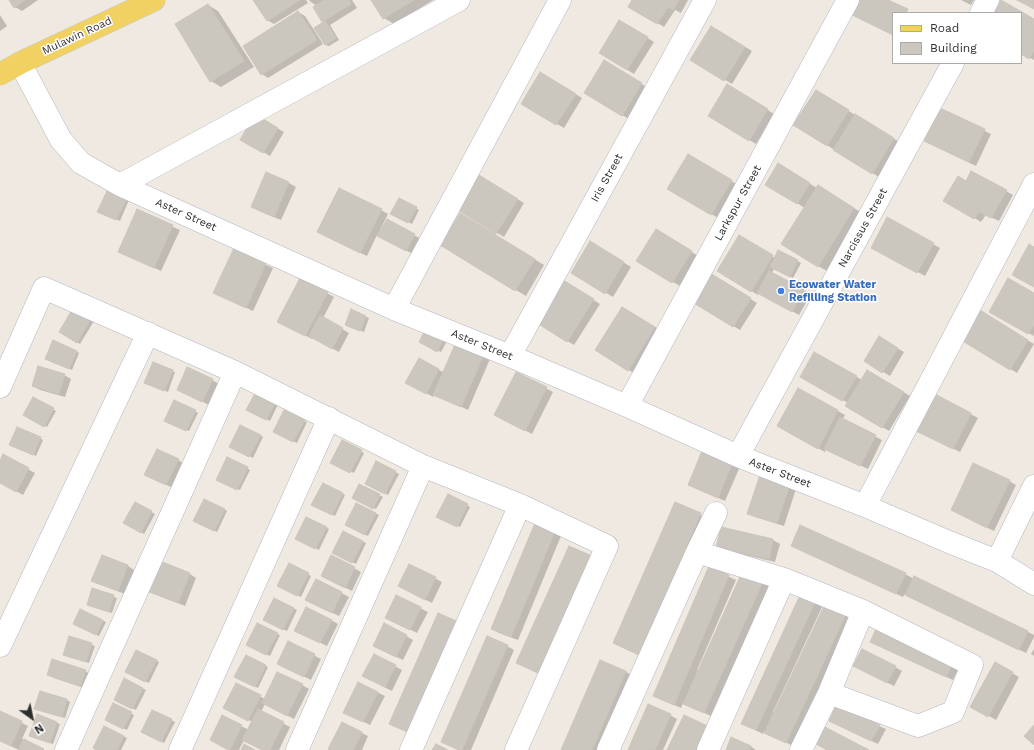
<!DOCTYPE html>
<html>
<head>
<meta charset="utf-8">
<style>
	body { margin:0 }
	#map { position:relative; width:1034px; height:750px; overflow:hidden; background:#efe9e1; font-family:"Work Sans",sans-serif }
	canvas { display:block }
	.legend { position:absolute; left:892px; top:12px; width:130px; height:52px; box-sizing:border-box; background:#fff; border:1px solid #ababab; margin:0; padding:5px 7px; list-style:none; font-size:12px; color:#2e2e2e }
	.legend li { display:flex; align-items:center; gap:8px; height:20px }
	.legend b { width:20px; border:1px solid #ababab }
	.north { position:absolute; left:12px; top:698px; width:40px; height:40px; -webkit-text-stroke:3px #fff; paint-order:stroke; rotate:147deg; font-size:11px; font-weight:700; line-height:16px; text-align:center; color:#2e2e2e }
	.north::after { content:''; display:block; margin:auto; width:14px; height:18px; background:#2e2e2e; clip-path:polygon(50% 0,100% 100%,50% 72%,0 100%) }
</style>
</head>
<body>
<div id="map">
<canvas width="1034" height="750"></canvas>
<ul class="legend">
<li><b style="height:5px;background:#f2d163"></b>Road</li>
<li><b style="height:11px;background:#cbc7bf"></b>Building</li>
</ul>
<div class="north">N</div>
</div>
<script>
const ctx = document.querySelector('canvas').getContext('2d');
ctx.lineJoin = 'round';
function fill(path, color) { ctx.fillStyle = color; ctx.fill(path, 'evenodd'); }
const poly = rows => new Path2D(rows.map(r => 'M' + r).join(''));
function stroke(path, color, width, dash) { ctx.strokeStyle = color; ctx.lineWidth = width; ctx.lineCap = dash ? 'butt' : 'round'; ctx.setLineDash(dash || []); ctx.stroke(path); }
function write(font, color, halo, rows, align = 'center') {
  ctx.font = font + ' "Work Sans",sans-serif'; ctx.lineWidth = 3; ctx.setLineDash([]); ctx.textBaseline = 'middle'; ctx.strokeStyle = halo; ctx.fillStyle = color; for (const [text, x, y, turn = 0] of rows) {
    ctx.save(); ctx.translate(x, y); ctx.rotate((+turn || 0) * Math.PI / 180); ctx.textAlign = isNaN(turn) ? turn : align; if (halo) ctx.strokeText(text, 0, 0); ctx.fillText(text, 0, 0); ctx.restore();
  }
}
fill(poly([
	[10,0,38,0,22,11,15,7],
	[255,0,306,0,308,3,274,24,267,20],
	[309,0,352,0,357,8,330,25,339,40,329,46,326,45,325,23,323,22,314,8,317,6,311,2],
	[372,0,433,0,394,24,384,18],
	[633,0,688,0,681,13,675,10,664,27,630,6],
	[961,0,974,0,971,5],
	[1001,1,1034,20,1034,60,1021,53,1021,13,994,13],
	[208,5,218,11,254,67,221,87,211,81],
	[298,12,305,16,323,44,268,78,262,74],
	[0,15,7,26,0,31],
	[620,21,654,42,634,74,600,53],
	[712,27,752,51,732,84,692,60],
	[605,61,648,88,629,119,585,93],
	[541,73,582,98,564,128,522,104],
	[728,85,774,114,756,144,709,116],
	[816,91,901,143,879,177,794,125],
	[940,109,991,134,976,166,932,145],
	[255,116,284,132,270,156,241,139],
	[689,155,738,185,718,218,668,188],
	[778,165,817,188,828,193,864,214,829,272,818,266,805,208,766,184],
	[972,172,1013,195,999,221,986,215,981,222,945,200,966,182],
	[266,174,289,183,296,187,281,220,259,211,252,207],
	[479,176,524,203,504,237,459,210],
	[108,191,129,200,120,221,102,213],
	[399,199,419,210,412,224,392,213],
	[381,210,388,214,378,234,380,234,388,220,421,239,413,254,377,235,367,256,325,236],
	[138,211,180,230,161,271,126,255],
	[888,219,940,248,925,276,872,247],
	[470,220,544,265,526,296,516,290],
	[663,234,698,256,680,286,637,261],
	[739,236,775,258,779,251,801,263,793,278,774,269,772,273,811,294,799,315,759,293,758,295,718,270],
	[590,242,631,267,613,297,572,272],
	[234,250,273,268,253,311,221,296],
	[711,275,757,303,740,330,694,302],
	[301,279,334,297,323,318,349,333,339,352,313,338,312,339,285,325],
	[564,282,600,304,574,345,538,323],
	[1034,294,1034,336,990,312],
	[622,308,662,331,635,374,597,350],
	[74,309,94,321,80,344,60,332],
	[351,311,369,318,364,332,349,326],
	[980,312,1034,344,1017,373,963,340],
	[426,330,447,341,441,352,420,342],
	[879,338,904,352,890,376,865,361],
	[456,343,490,359,468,410,434,394,433,397,407,382,419,360,443,372],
	[76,351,79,353,72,370,49,360],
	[815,353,862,380,868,371,910,396,889,431,847,406,848,403,801,377],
	[172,371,175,372,168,392,148,384],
	[517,373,553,392,532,434,502,418],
	[64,375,71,379,65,397,40,390,33,386],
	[212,380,219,384,209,405,185,393],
	[798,389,845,415,842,420,882,440,868,469,826,449,825,452,778,426],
	[936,396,978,418,960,452,924,434],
	[33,398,56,411,47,427,24,415],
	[280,400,270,421,247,410],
	[195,411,198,413,189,431,169,422],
	[304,421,307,422,297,443,274,432],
	[260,435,263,437,253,458,231,447],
	[40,438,43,440,36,456,13,446],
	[342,442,364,453,354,473,332,462],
	[706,446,742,462,725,501,696,488],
	[4,456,35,473,23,495,0,482,0,463],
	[228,458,250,470,240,490,221,481],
	[178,460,185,464,173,488,152,478],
	[377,463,399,474,388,495,366,483],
	[761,476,796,489,784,526,755,517,749,513],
	[1009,481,1016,485,994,531,952,510],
	[323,484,345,495,335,516,313,505],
	[359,485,383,497,376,509,353,498],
	[448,495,470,507,460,527,441,518],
	[135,503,155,514,144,534,124,523],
	[676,503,707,518,646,658,614,643],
	[357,504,379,515,368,536,346,525],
	[224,509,227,511,217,532,195,521],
	[307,518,329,529,319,550,296,538],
	[535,524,561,536,518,640,499,633,492,629],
	[722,528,773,540,780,544,775,562,724,550,717,546],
	[344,532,366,543,356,564,333,553],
	[792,546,905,574,914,579,914,578,1028,632,1034,635,1034,637,1026,653,905,594,903,597],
	[102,556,128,566,134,570,125,594,99,584,93,580],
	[161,562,190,574,196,578,185,606,155,594,148,591],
	[289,565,311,576,301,597,279,586],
	[409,565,442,582,432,603,406,590],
	[354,568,361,572,352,591,329,580],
	[710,568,736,580,697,670,699,670,743,571,770,584,711,716,691,707,683,703,681,708,654,696],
	[317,580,349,597,339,616,313,604],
	[93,590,117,598,112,613,88,605],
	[802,594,823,605,773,712,775,713,846,614,852,618,793,746,764,731,763,734,749,727],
	[397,597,428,612,417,633,393,621],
	[275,599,297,610,287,631,264,620],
	[80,610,106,622,99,636,77,626],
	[331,620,338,624,327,646,302,634],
	[277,634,280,635,270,656,247,645],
	[406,636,413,640,403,660,381,650],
	[70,637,95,646,89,663,64,655],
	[289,643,321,659,311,680,285,667],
	[878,645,960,665,953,680],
	[507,646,514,650,471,750,459,750,442,742],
	[1034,649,1034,656,1031,654],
	[137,651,159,662,149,683,127,672],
	[374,655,402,670,392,691,370,680],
	[246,656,268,667,258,688,239,678],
	[600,661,626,672,633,676,601,750,562,750],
	[996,664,1019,677,996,720,972,706],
	[895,667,902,671,894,686,862,670],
	[85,671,92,675,87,689,54,678,48,674],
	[125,680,146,690,136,710,118,701],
	[358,683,385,696,370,725,350,715],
	[236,684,265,699,302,685,309,689,294,719,265,704,261,712,290,727,279,750,263,750,244,740,239,750,230,750,223,717,249,730,253,722,231,712],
	[67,700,70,702,65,718,38,710],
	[114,704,134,715,127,730,107,720],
	[152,711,175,722,164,743,142,731],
	[0,712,28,726,22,739,43,750,19,750,0,741],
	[670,715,677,719,663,750,629,750],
	[37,716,60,724,53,744,33,737],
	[837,724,879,726,886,729,878,744],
	[105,727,127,738,121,750,98,750],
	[362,733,368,736,362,750,332,750],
	[750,746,756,750,727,750]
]), '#0003');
const building = poly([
	[9,0,25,0,14,8,9,0],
	[253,0,300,0,267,21,253,0],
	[324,0,349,0,351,4,322,22,313,7,324,0],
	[371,0,414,0,383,19,371,0],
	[632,0,657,0,668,7,657,24,628,7,632,0],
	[657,0,679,0,673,10,657,0],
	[859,0,888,0,908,9,906,13,893,13,893,35,852,15,859,0],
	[1001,0,1034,19,1034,51,1029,59,1021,54,1021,13,993,13,1001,0],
	[1017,0,1034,0,1034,9,1017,0],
	[208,4,244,61,210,82,175,24,208,4],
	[298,11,317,40,261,75,243,46,298,11],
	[619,20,648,37,627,70,599,53,619,20],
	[325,21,336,38,325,45,314,28,325,21],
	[711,26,745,47,724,81,690,60,711,26],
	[604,60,642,83,622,116,584,93,604,60],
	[540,72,576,94,556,125,521,104,540,72],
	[727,84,768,109,749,141,708,116,727,84],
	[816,90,849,110,827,146,793,125,816,90],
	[940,108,985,129,969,162,924,141,940,108],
	[255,114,278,128,263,153,240,140,255,114],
	[855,114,894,138,872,174,833,150,855,114],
	[688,154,732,180,711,215,667,189,688,154],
	[778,163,810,183,797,204,765,185,778,163],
	[971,171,1007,190,991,218,979,212,974,219,943,201,958,176,966,181,971,171],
	[266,172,289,182,274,217,251,207,266,172],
	[479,175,518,199,496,234,458,210,479,175],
	[818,185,854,208,818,267,781,244,818,185],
	[339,188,382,209,360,253,317,232,339,188],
	[108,189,127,198,116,220,97,212,108,189],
	[399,198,417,207,408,223,390,214,399,198],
	[137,209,173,225,154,268,118,252,137,209],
	[460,213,535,259,515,291,440,245,460,213],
	[887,217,934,243,917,273,871,248,887,217],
	[387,219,415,234,406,251,377,236,387,219],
	[656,229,692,251,672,283,636,261,656,229],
	[739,235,773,255,751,292,717,271,739,235],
	[590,241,624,262,605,294,571,273,590,241],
	[1029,244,1034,247,1034,287,1012,275,1029,244],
	[234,248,266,263,246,308,213,293,234,248],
	[778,250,798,260,790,277,770,267,778,250],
	[769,271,804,289,792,312,757,293,769,271],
	[710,273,751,298,733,327,692,302,710,273],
	[300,278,328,292,305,336,277,322,300,278],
	[1008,278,1034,293,1034,325,1028,334,989,312,1008,278],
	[563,280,594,299,567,342,537,323,563,280],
	[622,307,655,327,628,371,595,350,622,307],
	[73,308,91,318,77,343,59,332,73,308],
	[351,309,366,316,360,331,345,325,351,309],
	[980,310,1028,340,1010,370,961,340,980,310],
	[320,315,343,328,332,349,309,336,320,315],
	[426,328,444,338,437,352,419,342,426,328],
	[879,336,898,348,882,373,864,361,879,336],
	[53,340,77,351,69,369,45,359,53,340],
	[456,342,484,354,461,407,433,395,456,342],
	[814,352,857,376,842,401,800,377,814,352],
	[419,358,439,369,426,394,405,383,419,358],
	[153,362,173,370,164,391,144,383,153,362],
	[38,366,65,374,59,394,32,386,38,366],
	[187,367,213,379,202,402,177,390,187,367],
	[867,370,904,392,882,428,845,406,867,370],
	[516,372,547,387,525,431,494,415,516,372],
	[258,388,278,398,266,420,246,410,258,388],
	[798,388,838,410,818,449,777,426,798,388],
	[935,394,971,413,953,449,916,431,935,394],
	[33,397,54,408,44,427,23,415,33,397],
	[174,400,196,410,186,431,164,421,174,400],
	[284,410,305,420,293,442,273,432,284,410],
	[840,417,876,435,860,466,824,449,840,417],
	[240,425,261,435,249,457,229,447,240,425],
	[17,427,41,437,33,455,9,445,17,427],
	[342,440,362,450,350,473,330,463,342,440],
	[705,444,735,457,718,498,688,485,705,444],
	[157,449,179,459,166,485,144,475,157,449],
	[3,454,29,468,16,492,0,483,0,461,3,454],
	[227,457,248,467,237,490,216,480,227,457],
	[376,461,396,471,385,494,365,484,376,461],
	[973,463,1010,480,987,528,951,510,973,463],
	[760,475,790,484,777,523,747,514,760,475],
	[323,483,343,493,332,515,311,505,323,483],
	[359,484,380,494,373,509,352,498,359,484],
	[448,494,468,504,457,527,436,517,448,494],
	[204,499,225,509,214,531,193,521,204,499],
	[135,502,152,511,141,533,123,523,135,502],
	[675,502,701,513,639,655,613,643,675,502],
	[356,503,376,513,365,535,345,525,356,503],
	[306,517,327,527,315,549,295,539,306,517],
	[535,523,555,531,511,637,491,629,535,523],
	[800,525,906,573,896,594,791,546,800,525],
	[721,527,773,539,769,559,716,547,721,527],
	[343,531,363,541,352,563,332,553,343,531],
	[569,546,592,556,540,674,516,663,569,546],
	[102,555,128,565,118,591,91,581,102,555],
	[331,555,355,567,345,588,321,576,331,555],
	[160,561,190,573,178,603,147,591,160,561],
	[289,563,309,573,297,596,277,586,289,563],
	[409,564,436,577,425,600,398,586,409,564],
	[709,566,729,575,674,705,653,696,709,566],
	[743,570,764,579,704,713,683,704,743,570],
	[914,576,1028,631,1019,650,905,595,914,576],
	[316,579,342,592,332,613,305,600,316,579],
	[92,588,114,595,109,612,87,605,92,588],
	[801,593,816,600,756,730,741,724,801,593],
	[396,595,421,607,410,630,385,618,396,595],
	[274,598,294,608,283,630,263,620,274,598],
	[825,604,846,614,786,743,764,733,825,604],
	[306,607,332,620,320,643,294,631,306,607],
	[80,609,103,620,96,635,73,624,80,609],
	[438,613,461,623,412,734,389,724,438,613],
	[257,623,278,633,266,655,246,645,257,623],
	[384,623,407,635,396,657,373,646,384,623],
	[878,625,954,660,946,677,870,642,878,625],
	[69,636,92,643,86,662,63,655,69,636],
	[487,636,508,645,462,750,459,750,441,742,487,636],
	[288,641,315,654,304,677,277,664,288,641],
	[862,649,896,666,887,683,853,666,862,649],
	[136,650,157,660,145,682,125,672,136,650],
	[374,654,396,665,385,687,362,676,374,654],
	[246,655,266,665,255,687,234,677,246,655],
	[52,659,86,670,80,686,47,675,52,659],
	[600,660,626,671,592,750,561,750,600,660],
	[995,662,1013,672,988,717,970,707,995,662],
	[277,672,303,684,287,716,262,703,277,672],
	[124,678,143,688,132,709,114,700,124,678],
	[358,682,378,692,363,722,343,713,358,682],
	[236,683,261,695,248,721,223,708,236,683],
	[40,691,67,699,62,717,34,709,40,691],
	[113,703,132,712,123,729,105,720,113,703],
	[648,704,671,714,655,750,628,750,648,704],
	[837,704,880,725,871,741,829,721,837,704],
	[258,709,284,722,270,750,262,750,242,740,258,709],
	[152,710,172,719,161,742,141,732,152,710],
	[0,711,22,721,11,746,0,741,0,711],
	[37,714,57,722,50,743,29,736,37,714],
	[222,715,242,725,230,750,228,750,210,740,222,715],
	[684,715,712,728,701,750,667,750,684,715],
	[342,722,362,732,353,750,330,750,328,749,342,722],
	[1034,725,1034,745,1024,736,1034,725],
	[104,726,124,736,117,750,96,750,93,748,104,726],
	[825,727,869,750,827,750,816,744,825,727],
	[731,737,751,746,749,750,726,750,731,737],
	[24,739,44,749,43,750,18,750,24,739],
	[244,744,255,750,241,750,244,744],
	[436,744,448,750,432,750,436,744]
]);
fill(building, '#cbc7bf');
stroke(building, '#cbc5ba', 1);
const minor = poly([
	[981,13,988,0],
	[20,63,61,140,81,163,120,185,394,309,510,356,627,406,738,456,865,506,949,542,997,561,1034,584],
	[120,185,459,0],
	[394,309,560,0],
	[510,356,705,0],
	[0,387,44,288,235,372,423,466,520,505,607,546,516,750],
	[627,406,848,0],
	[738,456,953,63],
	[865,506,1034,184],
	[697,552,784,579,863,611,972,665,953,712,918,726,829,693],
	[997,561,1034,486],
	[0,646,148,333],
	[66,750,235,372],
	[180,750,329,418],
	[297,750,423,466],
	[411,750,520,505],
	[608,750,697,552,716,513],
	[708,750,784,579],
	[801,750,829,693,863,611]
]);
const major = poly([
	[0,74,20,63,154,0]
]);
stroke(minor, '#b4b7c1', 23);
stroke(major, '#c9c9c9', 23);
stroke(minor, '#fff', 22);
stroke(major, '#f2d163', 22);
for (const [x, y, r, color] of [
	[781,291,4,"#3f7fe0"]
]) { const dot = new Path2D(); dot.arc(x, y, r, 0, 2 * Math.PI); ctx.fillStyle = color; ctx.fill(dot); stroke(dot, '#fff', 1.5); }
write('11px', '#2e2e2e', '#fff', [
	["Mulawin Road",77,36,-25],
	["Iris Street",607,178,-61],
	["Larkspur Street",738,203,-61],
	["Aster Street",186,215,24],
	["Narcissus Street",863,228,-61],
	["Aster Street",482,345,22],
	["Aster Street",780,473,21]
]);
write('bold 11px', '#366cbe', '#fff', [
	["Ecowater Water",789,285],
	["Refilling Station",789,298]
], 'left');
</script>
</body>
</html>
